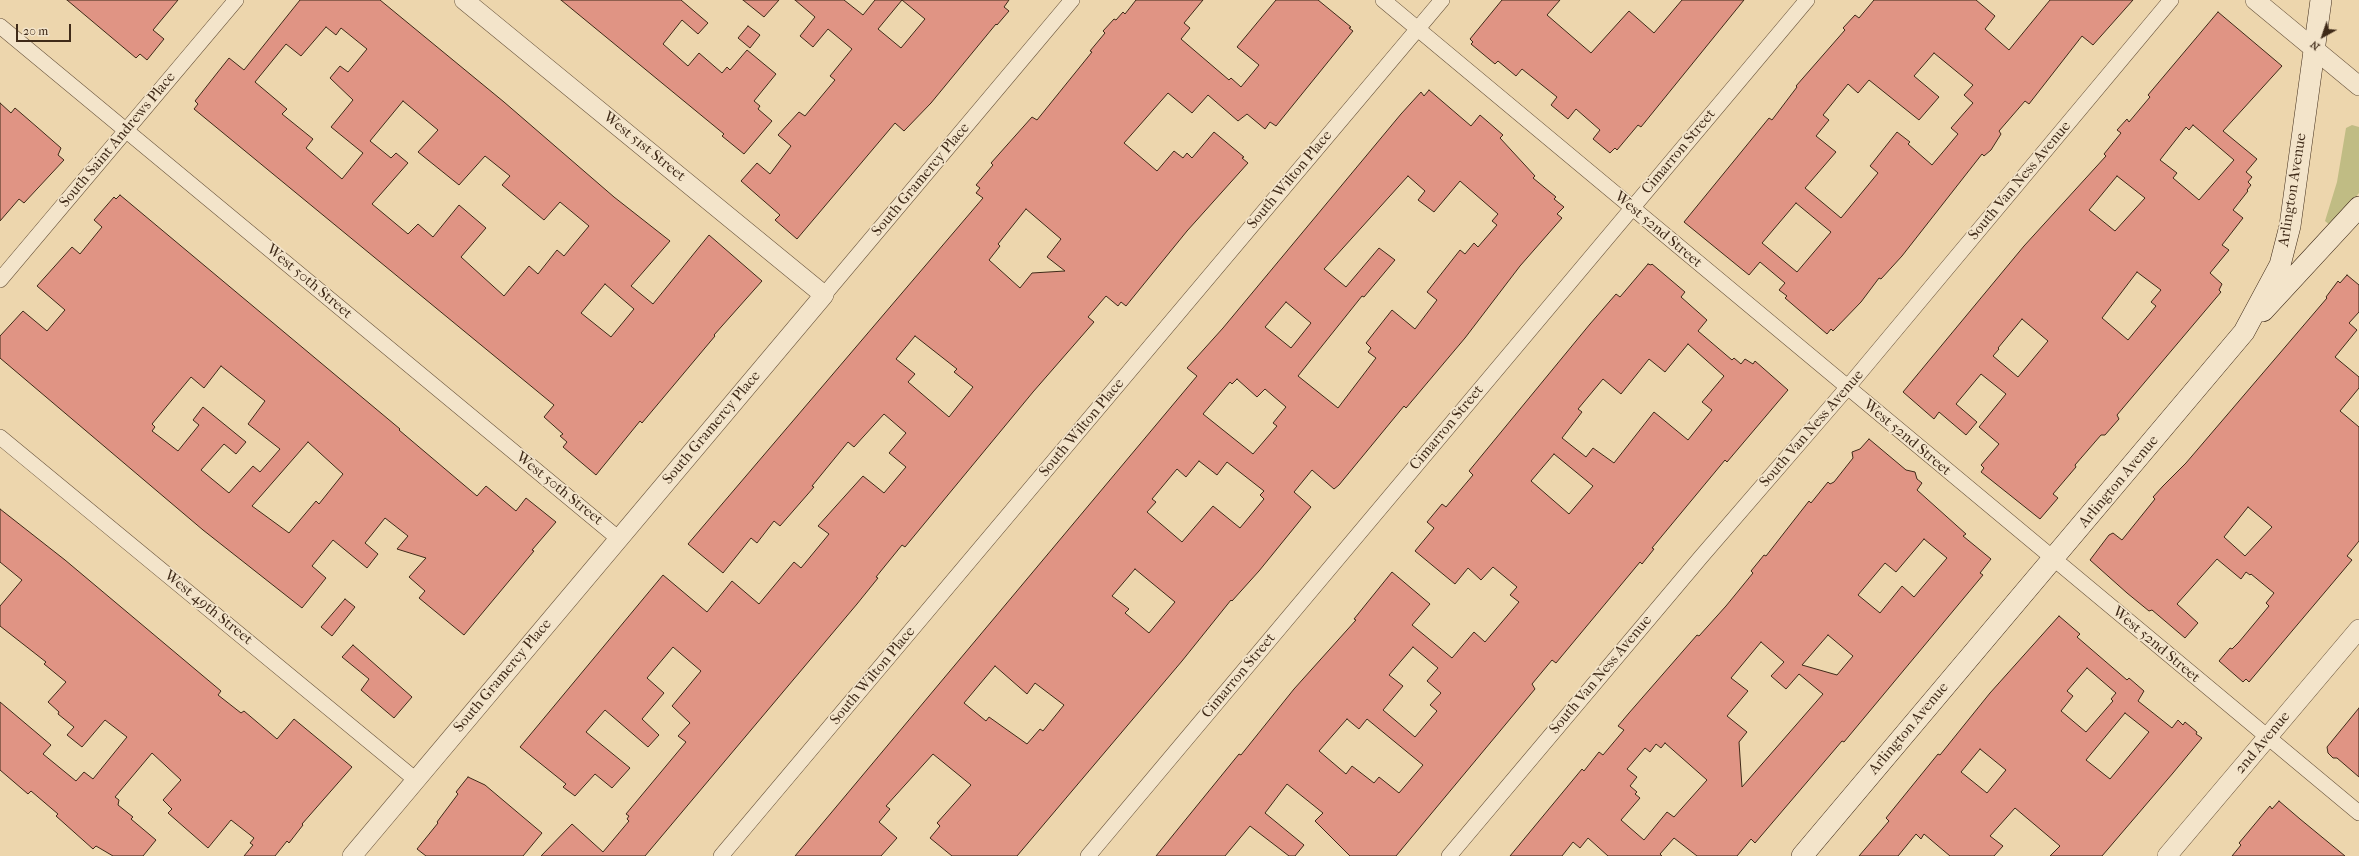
<!DOCTYPE html>
<html>
<head>
<meta charset="utf-8">
<style>
	body { margin:0 }
	#map { position:relative; width:2359px; height:856px; overflow:hidden; background:#edd6ad; font-family:"IM FELL French Canon",serif }
	canvas { display:block }
	.north { position:absolute; left:2303px; top:16px; width:40px; height:40px; -webkit-text-stroke:3px #f3e4ca; paint-order:stroke; rotate:220deg; font-size:11px; font-weight:700; line-height:16px; text-align:center; color:#3f2a18 }
	.north::after { content:''; display:block; margin:auto; width:14px; height:18px; background:#3f2a18; clip-path:polygon(50% 0,100% 100%,50% 72%,0 100%) }
	.scale { position:absolute; left:16px; top:24px; width:55px; height:18px; box-sizing:border-box; border:2px solid #3f2a18; border-top:0; padding-left:5px; font-size:12px; line-height:14px; white-space:nowrap; color:#3f2a18; -webkit-text-stroke:3px #f3e4ca; paint-order:stroke }
</style>
</head>
<body>
<div id="map">
<canvas width="2359" height="856"></canvas>
<div class="north">N</div>
<div class="scale">20 m</div>
</div>
<script>
const ctx = document.querySelector('canvas').getContext('2d');
ctx.lineJoin = 'round';
function fill(path, color) { ctx.fillStyle = color; ctx.fill(path, 'evenodd'); }
const poly = rows => new Path2D(rows.map(r => 'M' + r).join(''));
function stroke(path, color, width, dash) { ctx.strokeStyle = color; ctx.lineWidth = width; ctx.lineCap = dash ? 'butt' : 'round'; ctx.setLineDash(dash || []); ctx.stroke(path); }
function write(font, color, halo, rows, align = 'center') {
  ctx.font = font + ' "IM FELL French Canon",serif'; ctx.lineWidth = 3.5; ctx.setLineDash([]); ctx.textBaseline = 'middle'; ctx.strokeStyle = halo; ctx.fillStyle = color; for (const [text, x, y, turn = 0] of rows) {
    ctx.save(); ctx.translate(x, y); ctx.rotate((+turn || 0) * Math.PI / 180); ctx.textAlign = isNaN(turn) ? turn : align; if (halo) ctx.strokeText(text, 0, 0); ctx.fillText(text, 0, 0); ctx.restore();
  }
}
fill(poly([
	[2352,125,2359,127,2359,193,2331,226,2325,221,2337,182,2346,128]
]), '#c0bc84');
const building = poly([
	[67,0,178,0,153,30,164,39,147,60,140,54,136,58,67,0],
	[300,0,380,0,504,102,614,197,670,241,631,286,653,304,709,235,762,281,714,335,715,336,642,423,640,421,596,475,563,447,567,442,560,436,563,434,544,417,554,405,194,109,198,104,195,101,229,58,244,70,300,0],
	[326,27,336,35,341,28,367,49,348,72,340,66,330,78,353,100,331,127,363,153,342,179,306,148,313,139,282,114,287,109,255,82,286,44,301,56,326,27],
	[403,101,438,130,418,152,459,185,485,156,510,176,502,185,544,220,560,202,589,226,564,256,557,250,538,274,529,266,504,296,461,257,486,228,459,205,433,237,418,224,408,234,372,204,408,163,396,153,391,158,370,141,403,101],
	[605,284,634,309,611,337,581,313,605,284],
	[561,0,681,0,708,23,698,34,682,20,663,44,688,66,699,53,722,73,727,67,730,70,747,50,776,74,754,101,760,106,758,109,772,121,744,154,722,136,724,134,561,0],
	[743,0,779,0,764,17,743,0],
	[795,0,844,0,863,15,875,0,1009,0,1004,7,1009,11,997,25,996,24,931,103,904,131,895,123,797,239,775,220,780,215,741,181,757,163,770,174,791,146,778,135,799,112,805,116,835,80,830,76,852,49,828,29,813,47,800,36,815,17,795,0],
	[902,0,925,19,901,48,878,29,902,0],
	[1136,0,1203,0,1184,23,1190,28,1181,39,1229,80,1231,78,1241,87,1259,65,1237,47,1276,0,1318,0,1351,27,1349,28,1353,31,1276,126,1270,122,1265,129,1247,114,1238,121,1208,95,1192,113,1168,93,1124,143,1157,171,1174,151,1183,158,1187,153,1192,158,1214,132,1244,157,1242,158,1248,163,1187,231,1126,306,1121,302,1118,306,1106,296,1088,317,1094,322,1033,392,905,547,902,545,876,577,878,578,857,604,645,856,541,856,572,824,603,852,629,821,627,819,629,816,626,814,686,742,678,736,690,723,672,706,701,671,673,647,647,678,664,693,642,719,659,735,648,747,605,710,586,732,630,768,612,788,595,774,575,796,563,787,566,784,520,747,663,575,707,612,732,581,759,604,794,562,801,568,829,534,818,526,863,476,884,493,906,467,889,453,906,433,884,414,854,447,848,442,812,486,814,487,780,526,774,521,757,543,751,538,723,573,688,544,983,198,976,193,980,188,976,185,993,165,991,163,1032,117,1037,120,1092,52,1090,51,1105,33,1103,31,1114,19,1116,20,1123,12,1125,14,1136,0],
	[1026,209,1061,239,1047,257,1065,271,1032,273,1020,288,989,260,1000,246,998,244,1026,209],
	[915,336,957,369,954,372,973,387,949,417,908,382,915,374,896,359,915,336],
	[1502,0,1560,0,1547,15,1591,53,1629,11,1654,33,1682,0,1744,0,1641,127,1638,125,1617,150,1615,148,1610,153,1593,139,1600,130,1576,109,1568,119,1551,105,1557,97,1522,69,1516,76,1498,61,1495,64,1471,44,1473,42,1470,39,1502,0],
	[1874,0,1976,0,1995,16,1985,29,2009,50,2050,0,2133,0,2093,45,2082,36,2029,104,2025,101,1999,131,2001,134,1991,150,1984,156,1982,154,1902,256,1881,279,1879,278,1861,302,1833,331,1831,329,1827,334,1785,298,1787,296,1779,290,1785,283,1760,262,1749,275,1684,222,1769,118,1772,120,1797,87,1796,86,1845,30,1843,28,1855,15,1859,18,1874,0],
	[1934,53,1973,85,1964,95,1973,103,1951,128,1958,134,1932,165,1908,144,1910,142,1897,132,1870,166,1878,173,1841,218,1805,188,1836,152,1816,136,1829,120,1823,115,1848,84,1858,93,1869,80,1919,120,1939,97,1914,76,1934,53],
	[1796,203,1831,232,1797,272,1762,243,1796,203],
	[2218,12,2282,66,2223,131,2257,159,2246,172,2252,177,2248,182,2251,185,2247,190,2248,191,2233,210,2243,218,2222,245,2229,250,2210,273,2222,284,2219,290,2221,292,2117,415,2119,419,2105,435,2101,435,2075,465,2076,467,2053,494,2058,498,2040,519,1981,472,1984,468,1981,465,1999,444,1979,427,2006,394,1981,374,1956,404,1977,422,1966,435,1939,412,1934,419,1903,392,2024,246,2106,156,2104,154,2121,133,2117,130,2127,119,2129,122,2150,97,2148,95,2218,12],
	[2193,125,2234,160,2199,200,2173,178,2177,173,2160,160,2186,127,2189,130,2193,125],
	[2117,176,2145,198,2115,231,2089,210,2117,176],
	[2137,272,2161,290,2151,302,2156,306,2128,340,2102,318,2137,272],
	[2022,319,2048,341,2018,377,1993,356,1999,349,1998,348,2022,319],
	[748,26,760,35,750,48,738,38,748,26],
	[1429,90,1471,126,1480,115,1503,135,1500,138,1535,176,1533,178,1556,197,1554,199,1564,207,1557,214,1562,218,1520,266,1465,338,1406,408,1404,406,1339,485,1334,489,1312,470,1294,492,1311,507,1259,571,1232,601,1231,600,1182,661,1017,856,952,856,930,838,940,826,937,823,971,785,933,754,886,806,890,809,879,822,897,838,881,856,795,856,1197,376,1187,368,1223,328,1401,114,1421,92,1424,96,1429,90],
	[1408,176,1425,191,1418,200,1434,212,1460,181,1498,214,1492,221,1497,225,1478,247,1474,243,1465,254,1460,250,1427,292,1437,300,1415,329,1392,310,1366,343,1371,348,1368,352,1376,358,1338,408,1298,376,1362,296,1364,297,1395,260,1379,248,1346,287,1324,269,1408,176],
	[1286,302,1311,323,1291,348,1265,327,1286,302],
	[1237,379,1257,397,1265,389,1286,407,1273,423,1277,426,1253,454,1203,414,1230,382,1232,384,1237,379],
	[1199,461,1217,475,1227,462,1264,491,1260,495,1264,499,1240,528,1213,506,1182,542,1147,512,1156,502,1152,499,1177,469,1186,477,1199,461],
	[1135,569,1175,602,1149,633,1125,613,1129,609,1112,596,1135,569],
	[995,666,1027,694,1035,683,1064,705,1043,731,1040,729,1027,744,989,717,986,721,964,703,995,666],
	[0,103,11,113,15,108,37,127,61,148,58,155,64,160,24,203,19,199,0,221,0,103],
	[120,195,400,429,399,430,477,496,486,486,516,511,526,498,556,522,532,550,534,551,464,635,419,598,425,591,409,577,426,558,397,549,408,536,385,518,365,543,378,554,367,568,333,540,312,566,326,578,302,608,203,530,0,358,0,336,23,311,47,331,65,310,37,286,72,247,80,254,102,227,94,220,114,197,116,199,120,195],
	[221,366,265,401,248,424,280,449,260,472,253,466,229,493,201,470,224,444,236,454,246,442,219,420,203,407,193,420,199,425,178,451,152,431,155,427,152,424,191,377,204,388,221,366],
	[308,442,343,474,319,504,316,501,289,533,252,506,308,442],
	[1648,264,1651,265,1652,264,1685,292,1681,297,1707,320,1698,331,1732,360,1734,358,1741,364,1745,359,1753,364,1755,361,1788,390,1727,462,1725,460,1652,548,1654,549,1642,564,1640,562,1556,663,1552,660,1532,684,1535,689,1396,856,1350,856,1315,821,1323,813,1287,784,1265,813,1304,845,1295,856,1289,856,1250,826,1225,856,1156,856,1239,754,1241,755,1294,689,1356,620,1354,619,1392,572,1430,604,1412,625,1452,658,1474,632,1485,642,1519,602,1510,595,1517,587,1493,567,1481,580,1468,568,1455,584,1415,551,1434,528,1427,522,1442,504,1446,507,1473,475,1469,471,1590,324,1616,294,1620,297,1648,264],
	[1688,344,1724,376,1702,402,1712,410,1688,440,1654,412,1614,463,1593,448,1586,457,1562,438,1582,412,1578,409,1603,379,1621,394,1649,359,1665,372,1688,344],
	[1554,454,1593,486,1569,514,1531,481,1554,454],
	[1413,647,1438,668,1427,681,1441,693,1430,705,1437,711,1415,737,1383,710,1403,686,1389,675,1413,647],
	[1347,719,1359,729,1367,719,1423,765,1399,793,1379,777,1374,783,1352,766,1346,774,1319,751,1347,719],
	[2347,275,2359,285,2359,312,2349,323,2357,330,2335,357,2359,377,2359,388,2340,411,2359,427,2359,541,2347,556,2352,560,2249,682,2246,679,2243,682,2219,661,2230,648,2232,649,2239,642,2269,606,2266,603,2274,593,2251,574,2250,575,2246,572,2241,579,2217,559,2177,604,2198,623,2185,638,2152,610,2149,611,2127,593,2090,560,2109,535,2113,533,2122,540,2155,499,2153,497,2163,486,2186,463,2327,298,2326,297,2338,281,2340,283,2347,275],
	[2248,507,2272,527,2245,556,2224,537,2248,507],
	[1869,439,1906,470,1915,472,1917,479,1922,483,1917,490,1966,534,1963,536,1991,559,1980,573,1983,575,1844,742,1842,741,1755,843,1751,839,1737,856,1697,856,1674,838,1660,854,1662,856,1608,856,1588,838,1580,848,1573,842,1562,856,1510,856,1582,769,1584,771,1599,752,1603,755,1624,730,1618,726,1629,713,1697,635,1699,636,1726,606,1753,573,1751,571,1764,555,1766,556,1809,501,1811,503,1828,482,1830,484,1834,482,1853,458,1852,452,1860,449,1869,439],
	[1924,539,1947,558,1914,597,1902,586,1880,613,1858,595,1885,563,1896,572,1924,539],
	[1828,635,1853,656,1837,675,1802,665,1828,635],
	[1761,642,1784,662,1771,676,1786,689,1799,674,1823,694,1742,787,1739,742,1747,732,1727,716,1748,691,1731,678,1761,642],
	[1665,743,1707,780,1674,817,1667,812,1644,840,1621,820,1640,798,1635,794,1637,792,1630,786,1637,777,1627,769,1645,748,1650,752,1656,744,1661,748,1665,743],
	[0,509,65,560,221,691,218,695,241,713,244,711,277,739,294,719,352,767,302,824,303,825,289,843,287,841,275,856,244,856,253,845,250,843,254,838,231,820,208,848,168,813,172,809,163,800,181,780,152,753,115,797,119,800,118,805,133,817,131,819,156,840,143,856,113,856,96,846,93,849,56,816,58,814,31,791,28,794,0,770,0,702,51,745,43,754,76,781,84,772,93,779,127,737,105,720,82,747,67,735,74,727,58,714,59,712,48,702,66,682,44,664,46,662,0,626,0,606,22,580,0,562,0,509],
	[345,599,355,607,332,636,321,627,345,599],
	[2059,616,2080,634,2077,637,2127,680,2129,678,2144,691,2138,701,2172,728,2178,720,2183,725,2185,722,2197,732,2196,734,2202,738,2173,773,2102,856,2050,856,2060,846,2015,808,1990,836,2003,846,1994,856,1950,856,1924,834,1921,839,1916,834,1898,856,1859,856,1889,821,1886,818,1938,754,1940,755,1990,693,2059,616],
	[2087,668,2116,693,2111,699,2113,701,2086,732,2061,711,2073,696,2067,691,2087,668],
	[2125,713,2149,732,2110,779,2086,760,2125,713],
	[1980,749,2006,770,1987,793,1961,772,1980,749],
	[353,645,412,697,394,718,361,690,369,679,342,657,353,645],
	[2359,708,2359,777,2337,758,2333,758,2328,753,2327,747,2359,708],
	[468,777,485,785,542,833,523,856,426,856,417,849,438,823,437,822,458,794,456,792,468,777],
	[2279,801,2300,819,2345,856,2232,856,2241,845,2239,843,2270,806,2272,809,2279,801]
]);
fill(building, '#e09484');
stroke(building, '#3f2a18', 1);
const minor = poly([
	[1383,0,2359,813],
	[0,26,619,539],
	[0,280,236,0],
	[824,295,1072,0],
	[0,437,416,780],
	[721,856,1442,0],
	[1088,856,1807,0],
	[1449,856,1701,557,1847,388,2171,0]
]);
const tertiary = poly([
	[2255,0,2359,86],
	[352,856,824,295,464,0],
	[2167,856,2359,629]
]);
const secondary = poly([
	[2263,311,2359,207],
	[1802,856,2244,332,2280,265,2290,226,2321,0]
]);
stroke(minor, '#6a553d', 16);
stroke(tertiary, '#6a553d', 20);
stroke(secondary, '#3f2a18', 22);
stroke(minor, '#f3e4ca', 15);
stroke(tertiary, '#f3e4ca', 19);
stroke(secondary, '#f3e4ca', 21);
write('15px', '#3f2a18', '#f3e4ca', [
	["South Saint Andrews Place",118,140,-50],
	["West 51st Street",644,147,39],
	["Cimarron Street",1679,152,-50],
	["South Gramercy Place",921,180,-50],
	["South Wilton Place",1290,180,-50],
	["South Van Ness Avenue",2020,181,-50],
	["Arlington Avenue",2293,190,-81],
	["West 52nd Street",1658,230,40],
	["West 50th Street",309,282,40],
	["South Gramercy Place",712,428,-50],
	["South Wilton Place",1082,428,-50],
	["Cimarron Street",1447,428,-50],
	["South Van Ness Avenue",1812,429,-49],
	["West 52nd Street",1907,438,40],
	["Arlington Avenue",2119,482,-50],
	["West 50th Street",559,489,39],
	["West 49th Street",208,608,39],
	["West 52nd Street",2156,645,40],
	["South Van Ness Avenue",1601,675,-50],
	["South Gramercy Place",503,676,-50],
	["South Wilton Place",873,676,-50],
	["Cimarron Street",1239,676,-50],
	["Arlington Avenue",1909,729,-50],
	["2nd Avenue",2263,743,-50]
]);
</script>
</body>
</html>
